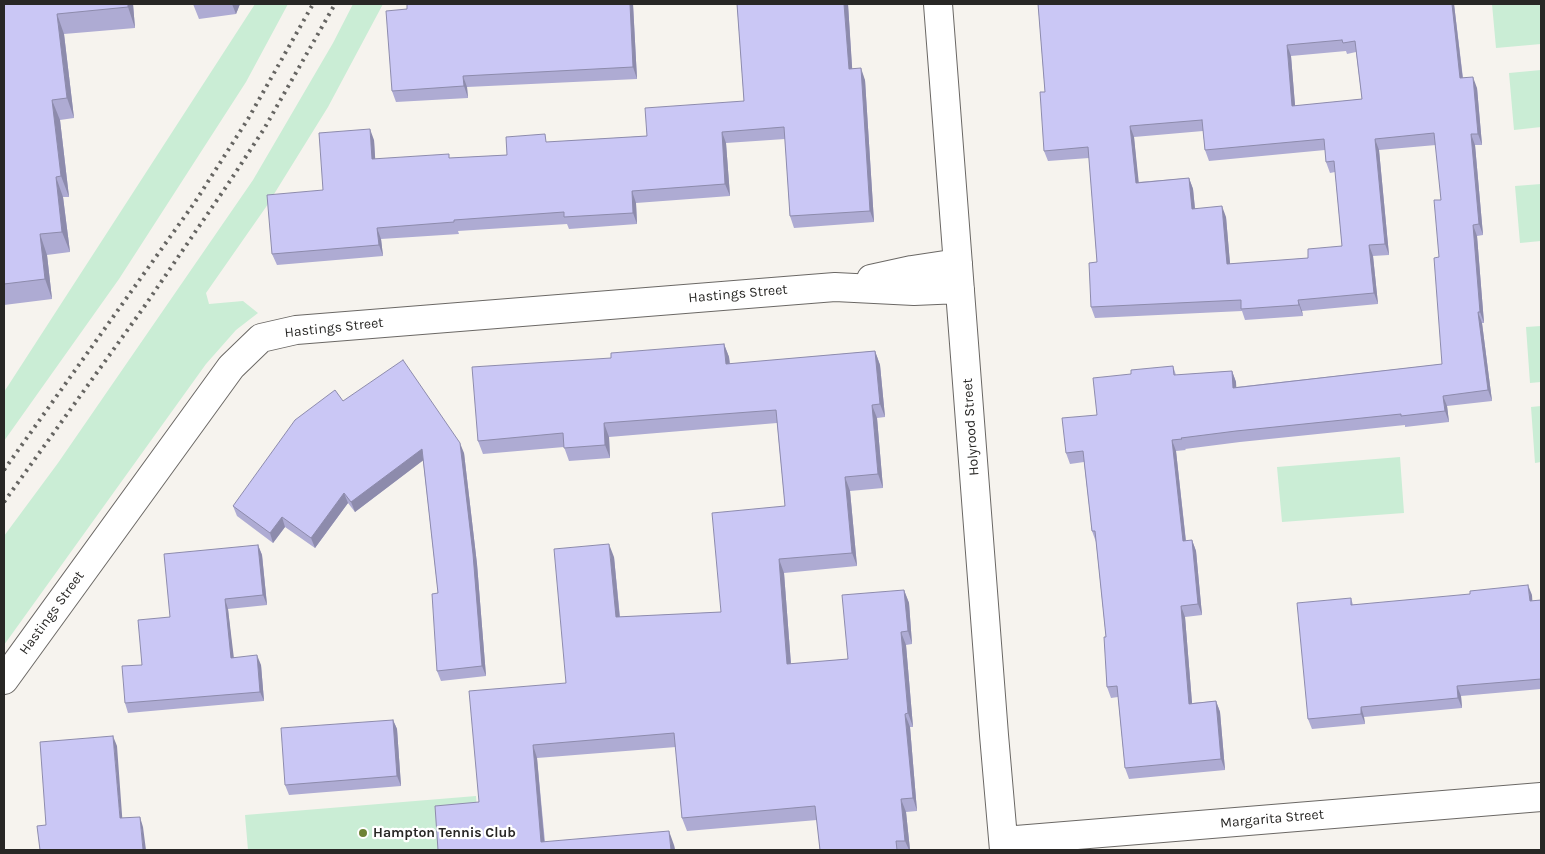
<!DOCTYPE html>
<html>
<head>
<meta charset="utf-8">
<style>
	body { margin:0 }
	#map { position:relative; width:1545px; height:854px; overflow:hidden; background:#f6f3ee; font-family:Karla,sans-serif }
	canvas { display:block }
	.frame { position:absolute; inset:0; border:5px solid #282725; pointer-events:none }
</style>
</head>
<body>
<div id="map">
<canvas width="1545" height="854"></canvas>
<div class="frame"></div>
</div>
<script>
const ctx = document.querySelector('canvas').getContext('2d');
ctx.lineJoin = 'round';
function fill(path, color) { ctx.fillStyle = color; ctx.fill(path, 'evenodd'); }
const poly = rows => new Path2D(rows.map(r => 'M' + r).join(''));
function stroke(path, color, width, dash) { ctx.strokeStyle = color; ctx.lineWidth = width; ctx.lineCap = dash ? 'butt' : 'round'; ctx.setLineDash(dash || []); ctx.stroke(path); }
function write(font, color, halo, rows, align = 'center') {
  ctx.font = font + ' Karla,sans-serif'; ctx.lineWidth = 4.5; ctx.setLineDash([]); ctx.textBaseline = 'middle'; ctx.strokeStyle = halo; ctx.fillStyle = color; for (const [text, x, y, turn = 0] of rows) {
    ctx.save(); ctx.translate(x, y); ctx.rotate((+turn || 0) * Math.PI / 180); ctx.textAlign = isNaN(turn) ? turn : align; if (halo) ctx.strokeText(text, 0, 0); ctx.fillText(text, 0, 0); ctx.restore();
  }
}
fill(poly([
	[255,4,288,4,246,82,119,279,4,441,4,392],
	[353,4,383,4,328,107,266,207,206,293,209,304,243,301,258,313,236,330,206,364,4,645,4,536,58,463,253,180,333,43],
	[1492,4,1541,4,1541,44,1496,48],
	[1541,70,1541,127,1514,130,1509,73],
	[1541,184,1541,241,1520,243,1515,186],
	[1541,326,1541,382,1530,383,1526,327],
	[1541,406,1541,462,1535,463,1531,407],
	[1400,457,1404,513,1282,522,1277,467],
	[476,796,480,850,248,850,245,815]
]), '#caedd5');
const minor = poly([
	[938,4,994,735,1004,850],
	[871,279,912,270,958,263],
	[4,680,231,367,261,338,296,330,835,287,914,291,960,289],
	[1004,841,1541,797]
]);
stroke(minor, '#6b6865', 30);
stroke(minor, '#fff', 28);
stroke(poly([
	[4,470,195,202,248,119,313,4],
	[4,502,144,307,228,184,264,129,335,4]
]), '#666562', 4, [2.5, 5]);
fill(poly([
	[4,4,133,4,135,28,64,34,74,118,60,120,69,197,63,197,70,252,47,255,52,299,4,305],
	[193,4,240,4,236,14,199,19],
	[407,4,633,4,637,79,467,87,468,98,396,102,392,91,407,9],
	[737,4,848,4,852,69,865,80,874,222,794,228,790,216,785,139,726,143,730,196,636,203,637,224,569,229,567,224,458,231,459,234,381,239,383,256,277,265,272,254,323,190,374,140,375,159,451,158,507,155,548,142,647,136,744,101],
	[1038,4,1454,4,1463,78,1477,88,1482,145,1475,145,1483,235,1477,236,1484,323,1482,323,1492,401,1447,406,1449,422,1405,427,1405,425,1240,442,1185,449,1186,450,1176,451,1186,541,1192,540,1196,551,1202,615,1185,617,1192,703,1216,701,1220,712,1225,770,1129,779,1125,768,1118,697,1111,698,1107,687,1106,637,1096,542,1092,531,1084,462,1070,464,1066,453,1131,374,1173,366,1176,375,1232,371,1236,382,1236,387,1442,364,1439,257,1441,200,1436,145,1379,150,1389,255,1373,256,1378,304,1302,311,1303,316,1245,320,1242,311,1095,318,1091,307,1097,262,1089,158,1048,161,1044,151,1045,92],
	[1346,51,1347,54,1356,52,1362,99,1295,106,1291,56],
	[1203,131,1205,150,1209,161,1325,150,1326,162,1330,173,1335,172,1342,246,1308,258,1230,264,1226,217,1195,208,1193,189,1189,178,1138,182,1134,137],
	[724,344,729,357,730,364,875,351,880,365,885,417,877,418,883,488,850,491,857,566,784,573,791,664,848,659,904,590,909,603,912,644,906,645,913,727,910,727,917,811,906,812,910,850,820,850,817,820,687,831,682,818,676,747,537,758,545,842,674,845,675,850,438,850,479,802,566,683,614,557,620,617,721,612,785,506,777,423,609,437,610,458,569,461,564,447,483,454,478,441,611,358],
	[343,401,464,453,477,564,486,676,441,681,437,671,438,593,423,460,355,512,348,503,315,548,285,527,273,543,237,516,233,506],
	[258,545,262,555,267,605,228,609,233,657,261,665,264,701,128,713,125,703,142,665,170,617],
	[1532,595,1532,601,1541,600,1541,689,1461,696,1462,708,1364,717,1365,724,1312,729,1308,719,1351,598,1353,605],
	[393,720,397,729,401,786,289,795,285,785]
]), '#aeabd3');
fill(poly([
	[128,4,133,4,135,28,128,7],
	[232,4,240,4,236,14],
	[630,4,633,4,637,79,633,67],
	[844,4,848,4,853,81,849,69],
	[1452,4,1454,4,1464,89,1460,78],
	[57,14,64,34,74,118,67,98],
	[1287,45,1291,56,1296,117,1292,106],
	[861,68,865,80,874,222,870,211],
	[463,76,467,87,468,98,464,86],
	[1473,77,1477,88,1482,145,1478,134],
	[52,100,60,120,69,197,61,176],
	[1130,126,1134,137,1140,194,1136,183],
	[370,129,374,140,376,171,372,159],
	[722,132,726,143,730,196,725,184],
	[1471,134,1475,145,1483,235,1479,224],
	[1375,139,1379,150,1389,255,1385,244],
	[56,177,63,197,70,252,62,232],
	[1189,178,1193,189,1196,220,1192,209],
	[632,191,636,203,637,224,633,213],
	[1222,206,1226,217,1231,275,1227,264],
	[1473,225,1477,236,1484,323,1480,312],
	[377,228,381,239,383,256,379,245],
	[40,234,47,255,52,299,45,279],
	[1369,245,1373,256,1378,304,1374,293],
	[1298,300,1302,311,1303,316,1299,305],
	[1478,312,1482,323,1492,401,1488,390],
	[724,344,729,357,731,378,726,364],
	[875,351,880,365,885,417,880,404],
	[1232,371,1236,382,1237,399,1233,388],
	[1443,396,1447,406,1449,422,1445,411],
	[872,405,877,418,883,488,878,474],
	[604,423,609,437,610,458,605,445],
	[1172,440,1176,451,1187,552,1183,541],
	[460,443,464,453,477,564,486,676,482,666],
	[422,449,425,459,355,512,351,502],
	[845,477,850,491,857,566,852,553],
	[344,493,348,503,315,548,311,538],
	[282,517,285,527,273,543,270,533],
	[1192,540,1196,551,1202,615,1198,604],
	[609,544,614,557,621,631,616,617],
	[258,545,262,555,267,605,263,595],
	[779,559,784,573,792,678,787,664],
	[1528,585,1532,595,1533,611,1530,601],
	[904,590,909,603,912,644,908,631],
	[225,599,228,609,235,667,231,658],
	[1181,606,1185,617,1193,715,1189,704],
	[901,632,906,645,913,727,908,713],
	[257,655,261,665,264,701,260,692],
	[1457,686,1461,696,1462,708,1458,698],
	[1216,701,1220,712,1225,770,1221,759],
	[1361,707,1364,717,1365,724,1361,714],
	[905,714,910,727,917,811,913,798],
	[393,720,397,729,401,786,397,776],
	[113,736,117,746,123,828,120,818],
	[533,745,537,758,545,850,541,842],
	[901,799,906,812,910,850,909,850,905,841],
	[140,817,143,827,146,850,143,850],
	[669,831,674,845,675,850,671,850]
]), '#8d8bac');
const building = poly([
	[4,4,128,4,128,7,57,14,67,98,52,100,61,176,56,177,62,232,40,234,45,279,4,284,4,4],
	[407,4,630,4,633,67,463,76,464,86,392,91,386,11,407,9,407,4],
	[737,4,844,4,849,69,861,68,870,211,790,216,784,127,722,132,725,184,632,191,633,213,564,217,564,212,454,220,454,222,377,228,379,245,272,254,267,195,323,190,319,133,370,129,372,159,449,154,449,158,507,155,506,137,545,134,546,142,647,136,645,108,744,101,737,4],
	[1038,4,1452,4,1460,78,1473,77,1478,134,1471,134,1479,224,1473,225,1480,312,1478,312,1488,390,1443,396,1445,411,1401,416,1401,414,1236,431,1181,438,1182,439,1172,440,1183,541,1192,540,1198,604,1181,606,1189,704,1216,701,1221,759,1125,768,1117,686,1107,687,1104,637,1106,637,1095,531,1092,531,1083,451,1066,453,1062,418,1097,415,1093,378,1131,374,1131,370,1173,366,1174,375,1232,371,1233,388,1442,364,1434,258,1439,257,1434,200,1441,200,1434,133,1375,139,1385,244,1369,245,1374,293,1298,300,1299,305,1241,309,1241,300,1091,307,1089,263,1097,262,1088,147,1044,151,1040,92,1045,92,1038,4],
	[1342,40,1343,43,1355,41,1362,99,1292,106,1287,45,1342,40],
	[1202,120,1205,150,1324,139,1326,162,1334,161,1342,246,1308,249,1308,258,1227,264,1222,206,1192,209,1189,178,1136,183,1130,126,1202,120],
	[724,344,726,364,875,351,880,404,872,405,878,474,845,477,852,553,779,559,787,664,848,659,842,595,904,590,908,631,901,632,908,713,905,714,913,798,901,799,905,841,896,841,897,850,820,850,815,806,682,818,674,733,533,745,541,842,669,831,671,850,438,850,435,806,479,802,469,691,566,683,554,549,609,544,616,617,721,612,712,513,785,506,776,410,604,423,605,445,564,448,563,433,478,441,472,367,611,358,611,353,724,344],
	[403,360,460,443,473,554,482,666,437,671,432,594,438,593,422,449,351,502,344,493,311,538,282,517,270,533,233,506,295,420,335,390,343,401,403,360],
	[258,545,263,595,225,599,231,658,257,655,260,692,125,703,122,666,142,665,138,620,170,617,164,554,258,545],
	[1528,585,1530,601,1541,600,1541,679,1457,686,1458,698,1361,707,1361,714,1308,719,1297,603,1351,598,1351,605,1470,594,1470,591,1528,585],
	[393,720,397,776,285,785,281,728,393,720],
	[113,736,120,818,140,817,143,850,40,850,37,826,46,825,40,742,113,736]
]);
fill(building, '#cac7f5');
stroke(building, '#8d8bac', 1);
for (const [x, y, r, color] of [
	[363,833,5,"#6d8234"]
]) { const dot = new Path2D(); dot.arc(x, y, r, 0, 2 * Math.PI); ctx.fillStyle = color; ctx.fill(dot); stroke(dot, '#fff', 2); }
write('14px', '#282725', '#fff', [
	["Hastings Street",738,294,-5],
	["Hastings Street",334,328,-6],
	["Holyrood Street",971,427,-94],
	["Hastings Street",52,613,-54],
	["Margarita Street",1272,819,-5]
]);
write('bold 14px', '#282725', '#fff', [
	["Hampton Tennis Club",373,833]
], 'left');
</script>
</body>
</html>
